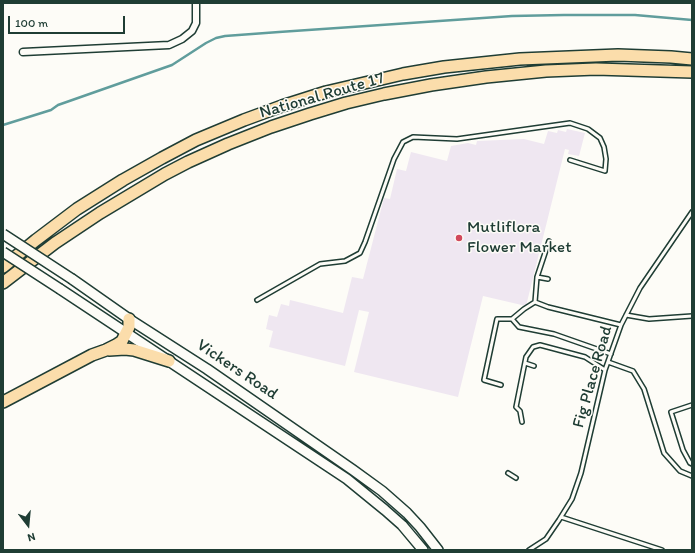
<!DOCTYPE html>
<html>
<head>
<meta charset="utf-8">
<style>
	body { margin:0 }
	#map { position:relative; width:695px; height:553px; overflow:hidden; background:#fdfcf7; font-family:Itim,sans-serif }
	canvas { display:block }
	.frame { position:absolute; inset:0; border:4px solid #1f3d34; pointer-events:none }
	.north { position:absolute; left:8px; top:505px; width:40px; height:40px; -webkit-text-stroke:3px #fdfcf7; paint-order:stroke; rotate:164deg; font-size:11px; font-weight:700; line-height:16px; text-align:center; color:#1f3d34 }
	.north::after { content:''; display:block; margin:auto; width:14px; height:18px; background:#1f3d34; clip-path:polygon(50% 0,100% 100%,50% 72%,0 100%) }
	.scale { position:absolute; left:8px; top:16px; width:117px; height:18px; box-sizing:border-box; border:2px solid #1f3d34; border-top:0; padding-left:5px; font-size:12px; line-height:14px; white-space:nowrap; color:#1f3d34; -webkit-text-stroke:3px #fdfcf7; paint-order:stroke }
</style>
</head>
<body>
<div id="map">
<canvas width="695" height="553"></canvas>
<div class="frame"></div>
<div class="north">N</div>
<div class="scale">100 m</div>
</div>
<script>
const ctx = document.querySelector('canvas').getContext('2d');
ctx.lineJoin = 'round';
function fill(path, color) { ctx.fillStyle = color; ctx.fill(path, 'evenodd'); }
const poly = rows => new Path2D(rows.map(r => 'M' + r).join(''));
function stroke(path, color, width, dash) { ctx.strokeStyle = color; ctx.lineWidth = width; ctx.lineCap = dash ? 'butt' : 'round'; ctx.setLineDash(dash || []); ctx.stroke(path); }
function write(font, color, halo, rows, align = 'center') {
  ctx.font = font + ' Itim,sans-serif'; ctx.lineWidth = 3; ctx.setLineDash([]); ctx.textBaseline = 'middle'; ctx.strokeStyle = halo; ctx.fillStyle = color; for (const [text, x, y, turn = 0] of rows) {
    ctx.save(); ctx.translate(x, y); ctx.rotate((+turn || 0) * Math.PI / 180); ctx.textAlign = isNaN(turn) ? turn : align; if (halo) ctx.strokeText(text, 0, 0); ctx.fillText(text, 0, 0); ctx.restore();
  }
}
fill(poly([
	[567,129,585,133,579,156,568,154,569,150,565,149,526,306,483,296,458,397,354,372,369,312,359,310,345,366,269,347,273,331,266,329,269,315,277,317,281,304,289,306,290,300,343,313,352,277,363,279,384,198,390,199,397,169,406,171,411,152,447,161,451,146,468,143,476,145,477,141,524,139,544,144,548,131,557,133,558,130,566,132]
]), '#efe7f1');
stroke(poly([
	[3,125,51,110,58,105,172,65,206,43,216,38,225,36,279,32,512,16,564,15,635,15,692,20]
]), '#609d9c', 2.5);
const service = poly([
	[537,277,548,279],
	[257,300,320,264,345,261,360,253,365,242,394,159,403,142,413,137,457,139,570,123,588,129,600,138,604,147,606,159,605,171,570,160],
	[535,302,548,307,621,325],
	[535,302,537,277,549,241],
	[626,315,649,319,692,316],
	[512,319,519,327,554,334,611,354],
	[608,362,633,371,644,389,664,453,680,471,692,476],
	[525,363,534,366],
	[501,385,484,380,497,319,512,319,524,309,535,302],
	[692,405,671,412,683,450,690,463,692,464],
	[522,422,520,411,516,407,526,357,533,347,540,345,585,357,605,370],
	[508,473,516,478],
	[561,517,662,550],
	[529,550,546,539,559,520,572,499,581,473,605,370,621,325,640,288,692,212]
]);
const minor = poly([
	[23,52,169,45,182,39,192,31,196,23,196,3]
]);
const secondary = poly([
	[72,279,129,319,207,369,353,470,382,491,407,513,420,527,438,550],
	[60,289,347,479,385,510,402,525,423,550]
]);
const motorway = poly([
	[3,267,36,240,77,209,123,180,162,158,196,140,244,120,282,106,326,92,403,74,444,67,520,59,618,55,671,57,692,59],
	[3,283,55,243,100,213,165,174,188,162,228,144,271,127,310,114,346,103,384,94,431,85,486,77,546,71,596,69,692,72],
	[109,350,125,349,134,350,169,361],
	[3,402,92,355,106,350,116,345,122,341,129,327,129,319]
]);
stroke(service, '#1f3d34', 6);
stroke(minor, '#1f3d34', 9);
stroke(secondary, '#1f3d34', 12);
stroke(motorway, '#1f3d34', 14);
stroke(service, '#fdfcf7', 3);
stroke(minor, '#fdfcf7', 6);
stroke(secondary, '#fdfcf7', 9);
stroke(motorway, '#fbddab', 11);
const secondaryBridge = poly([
	[3,234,72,279],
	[3,252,60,289]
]);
stroke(secondaryBridge, '#1f3d34', 12, []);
stroke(secondaryBridge, '#fdfcf7', 9);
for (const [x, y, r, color] of [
	[459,238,4,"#d1495b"]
]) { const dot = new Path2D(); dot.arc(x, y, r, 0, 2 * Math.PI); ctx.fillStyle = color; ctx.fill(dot); stroke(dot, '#fdfcf7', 1.5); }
write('17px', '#1f3d34', '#fdfcf7', [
	["National Route 17",322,96,-16],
	["Vickers Road",237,370,34],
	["Fig Place Road",593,377,-74]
]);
write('17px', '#1f3d34', '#fdfcf7', [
	["Mutliflora",467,228],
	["Flower Market",467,248]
], 'left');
</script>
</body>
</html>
